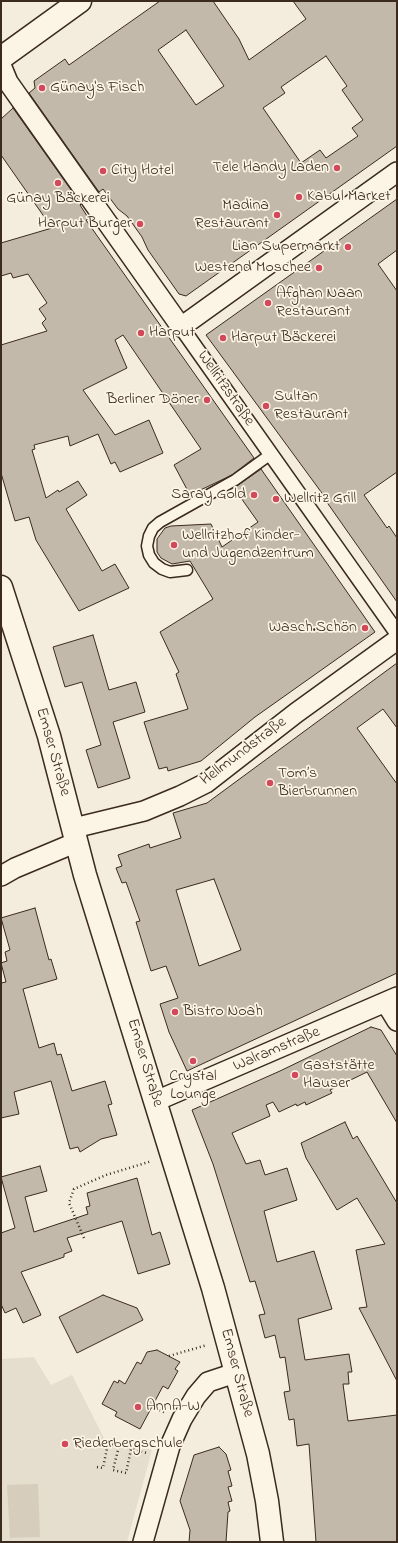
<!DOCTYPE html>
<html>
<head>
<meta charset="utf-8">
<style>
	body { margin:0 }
	#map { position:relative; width:398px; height:1543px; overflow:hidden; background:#f4eddd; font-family:"Indie Flower",sans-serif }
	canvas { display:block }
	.frame { position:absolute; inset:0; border:2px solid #3b2a1e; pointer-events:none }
</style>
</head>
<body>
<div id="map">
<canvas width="398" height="1543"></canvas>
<div class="frame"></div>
</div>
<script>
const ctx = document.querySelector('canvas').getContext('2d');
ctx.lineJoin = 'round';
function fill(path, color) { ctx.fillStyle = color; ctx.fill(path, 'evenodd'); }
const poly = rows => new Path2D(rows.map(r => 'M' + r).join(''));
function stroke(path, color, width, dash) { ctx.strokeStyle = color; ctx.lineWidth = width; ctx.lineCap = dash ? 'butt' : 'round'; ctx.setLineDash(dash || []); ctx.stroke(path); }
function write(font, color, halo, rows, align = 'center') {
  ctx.font = font + ' "Indie Flower",sans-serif'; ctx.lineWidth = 3.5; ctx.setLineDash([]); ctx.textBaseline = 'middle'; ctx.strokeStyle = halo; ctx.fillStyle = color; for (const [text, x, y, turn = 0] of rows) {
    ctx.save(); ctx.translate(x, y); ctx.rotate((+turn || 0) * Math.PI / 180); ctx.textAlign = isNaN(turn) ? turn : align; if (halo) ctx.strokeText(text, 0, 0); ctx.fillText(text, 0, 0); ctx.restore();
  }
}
fill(poly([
	[34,1357,51,1385,72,1375,104,1438,152,1450,127,1542,1,1542,1,1359]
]), '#e5ddce');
fill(poly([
	[38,1484,40,1537,10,1538,7,1485]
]), '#d6cdbd');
const building = poly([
	[160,1,213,1,239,39,249,60,306,19,293,1,397,1,397,146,186,296,179,294,148,250,142,237,127,216,118,209,103,189,99,192,29,93,35,88,34,81,65,59,69,65,160,1],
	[186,30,224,86,196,105,158,50,186,30],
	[326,56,347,86,342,90,363,120,352,128,358,136,326,158,320,150,301,163,263,108,285,93,281,87,326,56],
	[13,108,81,204,80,205,89,219,86,220,254,458,232,475,190,495,174,465,201,449,123,335,115,340,127,368,83,390,115,435,149,420,163,453,120,472,115,462,111,464,98,434,70,446,68,436,34,445,35,449,32,450,46,498,58,490,59,492,78,481,87,495,66,509,102,571,115,564,129,588,79,611,36,540,29,517,15,521,1,473,1,345,47,331,42,323,46,319,39,309,47,303,28,274,13,278,11,273,1,276,1,243,52,228,1,155,1,119,13,108],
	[397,199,397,250,378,264,397,291,397,472,364,495,387,528,389,526,397,538,397,602,326,501,327,500,206,335,397,199],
	[261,469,375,632,255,717,201,761,168,771,167,767,159,769,144,722,188,709,176,674,179,672,160,632,213,599,190,561,172,564,161,558,157,552,157,539,165,528,171,526,211,524,222,547,258,522,234,488,261,469],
	[93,635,109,690,136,682,145,712,113,722,130,778,98,788,86,750,101,745,82,682,65,687,53,647,93,635],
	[397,663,397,728,383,709,357,728,397,784,397,973,187,1071,169,1032,160,1004,178,998,166,966,151,971,136,922,140,921,126,882,122,883,116,868,122,866,118,855,149,844,150,848,181,838,173,813,207,803,397,663],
	[214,879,241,950,199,966,176,890,214,879],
	[35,908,49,960,51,959,57,979,23,989,39,1048,54,1043,57,1055,61,1054,72,1091,105,1081,112,1104,108,1105,117,1135,101,1139,80,1152,78,1147,70,1149,51,1081,14,1092,19,1114,1,1118,1,983,6,982,1,963,7,961,5,952,10,950,1,918,35,908],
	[371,1027,381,1030,397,1056,397,1123,367,1072,330,1090,332,1093,306,1105,305,1102,297,1106,296,1104,279,1112,273,1102,266,1105,270,1116,232,1133,246,1164,260,1160,265,1175,287,1168,297,1200,264,1211,277,1262,314,1251,326,1290,332,1309,298,1319,305,1360,349,1354,352,1372,348,1372,349,1384,343,1384,348,1421,397,1415,397,1542,316,1542,309,1444,297,1446,294,1419,289,1420,284,1392,290,1391,285,1357,280,1358,275,1335,265,1338,259,1315,265,1314,255,1281,250,1282,213,1164,192,1110,280,1071,371,1027],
	[345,1122,353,1139,357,1136,397,1203,397,1381,359,1308,367,1307,356,1250,385,1244,357,1198,337,1210,306,1158,301,1143,345,1122],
	[40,1166,47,1191,25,1197,34,1232,88,1214,86,1207,90,1206,87,1193,137,1178,152,1235,160,1232,170,1264,138,1274,122,1221,67,1238,72,1251,64,1254,64,1257,21,1272,41,1315,23,1323,16,1308,5,1313,1,1304,1,1233,15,1228,1,1177,40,1166],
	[103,1295,137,1308,143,1320,77,1353,59,1317,103,1295],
	[157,1350,180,1362,175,1369,178,1371,168,1389,163,1386,140,1429,115,1416,117,1412,102,1404,114,1381,118,1383,119,1380,125,1384,137,1362,141,1364,147,1352,157,1350],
	[219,1447,226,1454,231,1470,228,1471,232,1486,228,1487,232,1501,228,1502,230,1511,228,1512,226,1542,189,1542,190,1530,180,1501,194,1455,219,1447]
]);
fill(building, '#c3b9aa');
stroke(building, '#3b2a1e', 1);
const service = poly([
	[187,570,170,572,162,569,154,563,149,555,147,546,149,536,153,528,160,522,235,480,271,454]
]);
const pedestrian = poly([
	[181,327,397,633]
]);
const minor = poly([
	[1,65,8,82,181,327,397,172],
	[74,828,144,811,180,796,206,783,296,713,397,640],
	[1,876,15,868,77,842],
	[386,1003,397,1021],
	[156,1101,397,997],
	[143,1542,170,1446,182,1419,196,1396,208,1382,235,1373]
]);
const tertiary = poly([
	[1,587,49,736,85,875,213,1288,258,1454,267,1501,272,1542]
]);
const secondary = poly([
	[1,58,80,1]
]);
stroke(service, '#3b2a1e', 13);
stroke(pedestrian, '#3b2a1e', 17);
stroke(minor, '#3b2a1e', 22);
stroke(tertiary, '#3b2a1e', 25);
stroke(secondary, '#3b2a1e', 25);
stroke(poly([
	[84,1238,69,1203,74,1189,106,1175,152,1161],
	[169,1356,207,1345],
	[152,1407,164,1412],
	[97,1467,103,1468,108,1443,119,1446,113,1470,126,1473,131,1449,147,1453]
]), '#3b2a1e', 2.5, [1, 3]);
stroke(service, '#fcf5e5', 10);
stroke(pedestrian, '#fcf5e5', 14);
stroke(minor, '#fcf5e5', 19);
stroke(tertiary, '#fcf5e5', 22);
stroke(secondary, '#fcf5e5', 22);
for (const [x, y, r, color] of [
	[42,88,4,"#d1495b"],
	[337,168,4,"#d1495b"],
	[103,171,4,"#d1495b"],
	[58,183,4,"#d1495b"],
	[299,197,4,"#d1495b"],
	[277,215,4,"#d1495b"],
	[140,224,4,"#d1495b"],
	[348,247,4,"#d1495b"],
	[319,268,4,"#d1495b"],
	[268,303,4,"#d1495b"],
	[141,333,4,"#d1495b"],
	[223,338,4,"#d1495b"],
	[207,400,4,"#d1495b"],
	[266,406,4,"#d1495b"],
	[254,495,4,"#d1495b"],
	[276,499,4,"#d1495b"],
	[174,545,4,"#d1495b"],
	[365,628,4,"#d1495b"],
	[270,783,4,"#d1495b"],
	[175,1012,4,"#d1495b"],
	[193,1061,4,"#d1495b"],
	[295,1075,4,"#d1495b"],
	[138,1407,4,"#d1495b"],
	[65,1444,4,"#d1495b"]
]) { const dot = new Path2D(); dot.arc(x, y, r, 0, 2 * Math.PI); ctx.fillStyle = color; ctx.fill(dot); stroke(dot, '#fcf5e5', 1.5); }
write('16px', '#3b2a1e', '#fcf5e5', [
	["Günay's Fisch",50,88],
	["Tele Handy Laden",329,168,"right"],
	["City Hotel",111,171],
	["Kabul Market",307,197],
	["Günay Bäckerei",58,199,"center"],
	["Madina",269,206,"right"],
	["Restaurant",269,224,"right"],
	["Harput Burger",132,224,"right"],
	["Lian Supermarkt",340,247,"right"],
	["Westend Moschee",311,268,"right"],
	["Afghan Naan",276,294],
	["Restaurant",276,312],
	["Harput",149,333],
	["Harput Bäckerei",231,338],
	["Sultan",274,397],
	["Restaurant",274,415],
	["Berliner Döner",199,400,"right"],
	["Saray Gold",246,495,"right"],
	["Wellritz Grill",284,499],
	["Wellritzhof Kinder-",182,536],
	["und Jugendzentrum",182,554],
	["Wasch.Schön",357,628,"right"],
	["Tom’s",278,774],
	["Bierbrunnen",278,792],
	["Bistro Noah",183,1012],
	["Gaststätte",303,1066],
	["Hauser",303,1084],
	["Crystal",193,1077,"center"],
	["Lounge",193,1095,"center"],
	["AnnA-W",146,1407],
	["Riederbergschule",73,1444]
], 'left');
write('16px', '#3b2a1e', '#fcf5e5', [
	["Wellritzstraße",225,389,55],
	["Emser Straße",52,752,74],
	["Hellmundstraße",244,752,-37],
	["Walramstraße",277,1050,-23],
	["Emser Straße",144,1063,73],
	["Emser Straße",236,1373,75]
]);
</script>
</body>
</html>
